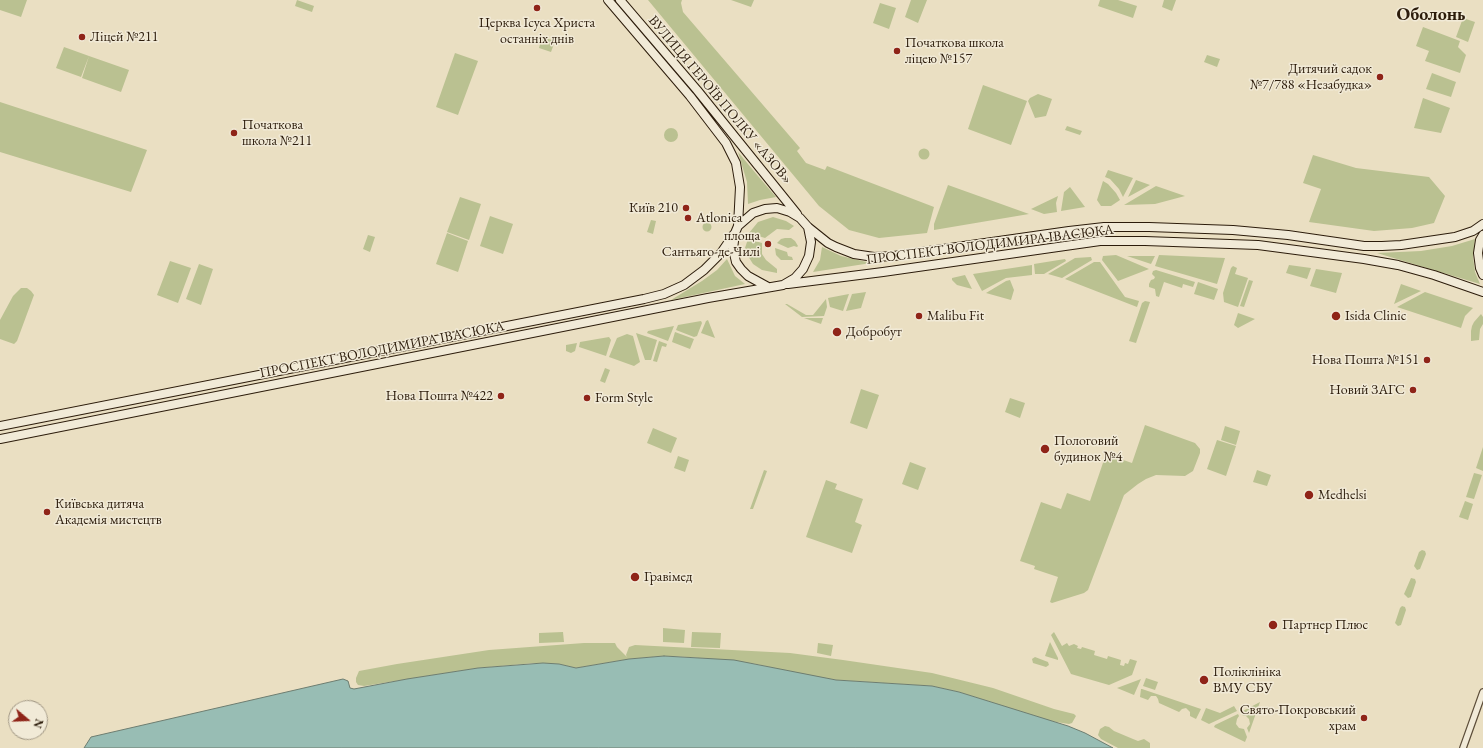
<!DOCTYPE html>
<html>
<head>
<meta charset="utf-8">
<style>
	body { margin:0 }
	#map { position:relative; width:1483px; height:748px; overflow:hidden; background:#eadfc2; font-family:"EB Garamond",serif }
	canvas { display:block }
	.north { position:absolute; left:8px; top:700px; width:40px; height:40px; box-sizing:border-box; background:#f1ead7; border:1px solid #a29885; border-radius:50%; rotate:109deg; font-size:11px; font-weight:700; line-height:16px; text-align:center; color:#2c1c0b }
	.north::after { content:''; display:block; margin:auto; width:14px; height:18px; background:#8f2418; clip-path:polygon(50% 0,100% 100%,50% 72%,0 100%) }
</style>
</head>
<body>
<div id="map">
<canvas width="1483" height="748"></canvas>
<div class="north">N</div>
</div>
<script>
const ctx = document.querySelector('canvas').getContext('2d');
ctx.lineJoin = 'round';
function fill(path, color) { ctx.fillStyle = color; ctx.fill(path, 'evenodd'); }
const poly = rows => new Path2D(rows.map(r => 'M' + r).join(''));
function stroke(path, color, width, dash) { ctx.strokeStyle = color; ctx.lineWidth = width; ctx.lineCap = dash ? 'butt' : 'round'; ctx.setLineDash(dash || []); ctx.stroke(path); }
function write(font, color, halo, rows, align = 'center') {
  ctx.font = font + ' "EB Garamond",serif'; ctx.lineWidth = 3; ctx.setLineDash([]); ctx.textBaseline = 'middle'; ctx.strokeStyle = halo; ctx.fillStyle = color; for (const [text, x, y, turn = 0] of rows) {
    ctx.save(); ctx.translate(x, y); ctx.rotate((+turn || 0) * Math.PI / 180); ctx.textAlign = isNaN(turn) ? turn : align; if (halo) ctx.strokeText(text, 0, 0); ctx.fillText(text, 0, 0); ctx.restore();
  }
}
fill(poly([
	[0,0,27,0,21,17,0,10],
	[297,0,314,6,312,12,295,6],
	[648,0,682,0,681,3,683,12,800,148,797,151,806,163,825,170,827,166,934,207,927,233,879,238,849,230,819,206],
	[731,0,754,0,751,7],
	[911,0,927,0,918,23,905,17],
	[1100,0,1118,0,1137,6,1133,18,1098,6],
	[1164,0,1176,0,1172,11,1162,7],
	[880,3,896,8,889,29,873,23],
	[1463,18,1475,22,1468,42,1456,37],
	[1423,27,1460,41,1458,47,1466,55,1460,73,1425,61,1429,51,1416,46],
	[542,37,555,41,551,52,539,48],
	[64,47,89,56,81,77,56,68],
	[455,53,478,61,458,115,436,107],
	[1207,55,1220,59,1217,67,1204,62],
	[89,56,129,70,121,92,82,78],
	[1432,73,1456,82,1451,97,1426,89],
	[983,85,1027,101,1011,145,968,129],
	[1038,94,1052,99,1046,116,1035,118,1028,101,1030,98],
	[1423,98,1450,108,1441,133,1414,128],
	[0,102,147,150,131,192,0,152],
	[1067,126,1082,131,1080,135,1065,130],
	'664 135a7 7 0 1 1 14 0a7 7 0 1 1-14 0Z',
	'918.5 154a5.5 5.5 0 1 1 11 0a5.5 5.5 0 1 1-11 0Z',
	[738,152,758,176,776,197,760,200,748,204,747,182],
	[1313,155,1356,168,1429,177,1445,196,1434,223,1412,228,1374,231,1309,222,1321,189,1303,183],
	[1108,170,1133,178,1123,197,1119,189,1110,179,1105,177],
	[1136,180,1150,185,1128,197],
	[1103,181,1108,184,1116,193,1120,200,1111,206,1101,206,1097,200],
	[948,185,1029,214,934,230,934,224],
	[1156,186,1185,196,1155,204,1124,205],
	[1070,187,1085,207,1061,211,1064,192],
	[1058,196,1056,203,1057,212,1044,214,1031,209],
	[460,197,481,204,469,240,447,232],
	[490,216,513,224,503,254,480,246],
	[773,217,786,221,794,226,789,230,777,229,765,238,749,233,758,222],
	[651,220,656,221,653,234,647,232],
	'702.5 227a4.5 4.5 0 1 1 9 0a4.5 4.5 0 1 1-9 0Z',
	[447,233,468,241,458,272,436,264],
	[368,235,375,237,370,252,363,249],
	[785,238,791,238,795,241,798,246,797,247,794,246,788,248,777,243,781,239],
	[748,239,762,243,762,254,766,260,777,269,777,273,762,270,753,264,748,256,745,248],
	[1475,239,1473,257,1475,272,1480,284,1377,253,1421,251,1452,246],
	[822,247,841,256,871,263,813,272,820,260],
	[775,248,787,252,788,256,792,257,793,260,781,260,776,255],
	[1116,255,1149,269,1118,281,1102,260,1103,256],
	[1159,255,1225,258,1217,284,1155,266],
	[1127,256,1155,256,1151,264],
	[1091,257,1092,260,1062,278,1048,274,1075,258],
	[727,259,735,276,745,284,671,300,702,281,717,270],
	[1065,259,1066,261,1044,274,1035,274,1034,264],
	[170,261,191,268,178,303,157,295],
	[1094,262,1100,262,1125,297,1139,301,1137,307,1065,279],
	[199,264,213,269,201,305,186,299],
	[1032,265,1032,275,1006,278,982,291,973,274],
	[1289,265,1311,268,1307,279,1286,273],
	[1233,266,1237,268,1235,274,1248,278,1238,307,1224,302,1223,293,1231,268],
	[1316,269,1342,273,1336,293,1310,286],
	[1156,270,1195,282,1193,287,1183,284,1182,288,1164,282,1159,297,1156,296,1155,289,1149,287,1149,284,1151,280,1154,279,1155,277,1152,274,1153,271],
	[965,275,972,289,957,285,952,280,952,278],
	[1010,280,1014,290,1011,300,986,293,1006,281],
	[1249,280,1253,281,1244,307,1240,306],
	[1198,282,1218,289,1214,300,1194,294],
	[1401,284,1421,291,1394,304],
	[21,288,27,288,31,291,34,295,17,341,14,344,0,339,0,320,13,296],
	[866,292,861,308,846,311,852,294],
	[1425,292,1473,308,1465,316,1461,328,1397,307],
	[849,294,843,311,830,307,828,298],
	[826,299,827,307,824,316,802,317,785,304,787,304,806,315,813,315],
	[1145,301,1150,302,1136,343,1129,341,1142,303],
	[1238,313,1255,319,1238,328,1234,325],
	[1481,314,1483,317,1483,324,1480,329,1479,340,1471,341,1471,331,1472,326,1474,322],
	[804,318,823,318,821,324],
	[708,320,715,338,701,333,706,321],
	[701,321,702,323,697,336,694,337,676,330,678,325],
	[674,326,668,341,647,333,648,331],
	[675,332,694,339,690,349,672,342],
	[636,333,657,340,651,360,645,360],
	[627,334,633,336,640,362,634,366,609,357,617,338],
	[609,337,611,340,606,356,579,347,580,342],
	[659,341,667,344,666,347,662,346,657,362,653,361],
	[577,343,575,351,571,353,566,351,566,345],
	[605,368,610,370,605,383,600,381],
	[861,389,879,395,867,429,850,423],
	[1010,398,1025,403,1020,418,1005,412],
	[1145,425,1195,443,1200,449,1200,453,1193,471,1185,476,1156,475,1146,479,1138,484,1124,495,1088,590,1084,593,1052,603,1050,602,1058,577,1034,569,1035,566,1020,561,1041,502,1061,509,1067,493,1090,501,1106,454,1132,463],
	[1225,426,1240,431,1236,445,1221,440],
	[653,428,677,438,671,453,647,443],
	[1217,440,1236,446,1226,476,1207,469],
	[1483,447,1483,471,1476,468],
	[678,456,689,460,685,472,674,468],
	[910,462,926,468,918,490,902,484],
	[764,470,767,471,753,509,750,509],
	[1257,470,1271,475,1267,486,1253,482],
	[1474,473,1482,475,1474,499,1466,497],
	[826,480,837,484,835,489,863,499,855,522,862,525,852,553,806,537],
	[1465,501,1473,504,1468,520,1459,517],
	[1422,550,1425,551,1426,554,1420,569,1417,570,1414,566,1419,552],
	[1411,578,1415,579,1416,582,1411,597,1408,598,1404,594],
	[1402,606,1405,607,1406,610,1401,625,1398,626,1395,623,1400,608],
	[663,628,685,630,684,643,663,642],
	[563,632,564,642,539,643,539,633],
	[692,632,721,633,720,648,691,647],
	[1054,632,1062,646,1067,643,1069,646,1074,644,1078,646,1077,648,1081,649,1082,647,1095,651,1094,655,1107,659,1108,656,1121,660,1120,665,1124,666,1125,663,1128,664,1130,659,1137,661,1132,675,1109,685,1071,674,1051,635],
	[1050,642,1058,658,1058,660,1045,656],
	[584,643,615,643,617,647,627,657,626,655,629,647,635,645,790,653,843,660,932,673,993,688,1054,709,1074,714,1076,716,1072,723,1069,724,1050,721,959,692,932,686,836,680,814,677,756,664,689,657,664,656,629,659,576,668,559,664,535,663,478,668,364,686,358,685,356,682,356,678,359,671,397,664,489,650],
	[818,643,833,645,831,656,817,653],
	[1035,657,1048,662,1049,665,1046,667,1033,663,1032,659],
	[1146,678,1158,682,1155,690,1143,686],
	[1141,679,1134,695,1117,688],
	[1141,689,1142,689,1201,709,1196,719,1190,716,1190,712,1186,708,1182,709,1179,712,1159,703,1158,699,1156,696,1151,696,1148,700,1140,697],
	[1260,702,1249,733,1247,728,1250,724,1249,719,1246,716,1242,715,1241,712],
	[1234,706,1237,711,1209,724,1201,720,1206,708,1220,713],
	[1238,714,1239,716,1237,719,1236,724,1239,728,1244,729,1247,737,1245,742,1214,727,1215,725],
	[1105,726,1109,727,1114,731,1133,739,1138,741,1144,739,1150,743,1150,748,1118,748,1101,739,1098,735,1100,729]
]), '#bac191');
const water = poly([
	[664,656,734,660,836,680,932,686,959,692,1068,726,1085,733,1113,748,84,748,91,737,343,679,348,681,350,688,354,689,407,679,478,668,543,663,559,664,576,668,629,659,664,656]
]);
fill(water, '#98bdb4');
stroke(water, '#6d7d70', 1);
const minor = poly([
	[1463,748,1483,692]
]);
const secondary = poly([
	[608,0,690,96,726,143,736,163,740,187,738,226],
	[620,0,697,90,797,214],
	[1483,235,1480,240,1478,253,1480,268,1483,275],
	[788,284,883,272,1100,241,1145,241,1258,245,1364,259,1398,265,1434,275,1483,292],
	[768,287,748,276,741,269,736,262,733,249,735,233,738,226,753,213,765,209,777,208,790,212,800,218,808,227,828,243,836,247,854,254,874,257,894,256,1069,231,1104,227,1149,227,1233,230,1288,235,1364,246,1382,246,1401,245,1455,237,1473,231,1483,224],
	[0,426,644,299,664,294,684,285,704,270,721,253,734,234],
	[0,439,708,298,783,285,795,278,803,269,809,256,811,242,808,227]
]);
stroke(minor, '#5c4d39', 8);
stroke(secondary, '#2c1c0b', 10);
stroke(minor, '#f1ead7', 5.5);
stroke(secondary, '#f1ead7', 8);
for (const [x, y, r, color] of [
	[537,8,4,"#8f2418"],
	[82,37,4,"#8f2418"],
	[897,51,4,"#8f2418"],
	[1380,77,4,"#8f2418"],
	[234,133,4,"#8f2418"],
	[686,208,4,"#8f2418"],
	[688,218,4,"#8f2418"],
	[768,244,4,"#8f2418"],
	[919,316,4,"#8f2418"],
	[1336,316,5,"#8f2418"],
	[837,332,5,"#8f2418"],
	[1427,360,4,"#8f2418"],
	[1413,390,4,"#8f2418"],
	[501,396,4,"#8f2418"],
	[587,398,4,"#8f2418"],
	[1045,449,5,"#8f2418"],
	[1309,495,5,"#8f2418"],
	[47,512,4,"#8f2418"],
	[635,577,5,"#8f2418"],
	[1273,625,5,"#8f2418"],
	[1204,680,5,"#8f2418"],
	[1364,718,4,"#8f2418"]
]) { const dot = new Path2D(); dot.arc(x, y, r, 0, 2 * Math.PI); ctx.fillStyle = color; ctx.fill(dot); stroke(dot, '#f1ead7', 1.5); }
write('14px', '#2c1c0b', '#f1ead7', [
	["Церква Ісуса Христа",537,23,"center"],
	["останніх днів",537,39,"center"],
	["Ліцей №211",90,37],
	["Початкова школа",905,43],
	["ліцею №157",905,59],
	["Дитячий садок",1372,69,"right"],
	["№7/788 «Незабудка»",1372,85,"right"],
	["Початкова",242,125],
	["школа №211",242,141],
	["Київ 210",678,208,"right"],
	["Atlonica",696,218],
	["площа",760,236,"right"],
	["Сантьяго-де-Чилі",760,252,"right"],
	["Malibu Fit",927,316],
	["Isida Clinic",1345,316],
	["Добробут",846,332],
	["Нова Пошта №151",1419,360,"right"],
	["Новий ЗАГС",1405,390,"right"],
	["Нова Пошта №422",493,396,"right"],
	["Form Style",595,398],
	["Пологовий",1054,441],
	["будинок №4",1054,457],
	["Medhelsi",1318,495],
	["Київська дитяча",55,504],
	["Академія мистецтв",55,520],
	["Гравімед",644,577],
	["Партнер Плюс",1282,625],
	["Поліклініка",1213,672],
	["ВМУ СБУ",1213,688],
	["Свято-Покровський",1356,710,"right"],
	["храм",1356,726,"right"]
], 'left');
write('14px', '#2c1c0b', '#f1ead7', [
	["ВУЛИЦЯ ГЕРОЇВ ПОЛКУ «АЗОВ»",720,100,50],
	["ПРОСПЕКТ ВОЛОДИМИРА ІВАСЮКА",990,245,-7],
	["ПРОСПЕКТ ВОЛОДИМИРА ІВАСЮКА",382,350,-11]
]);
write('bold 18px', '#2c1c0b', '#f1ead7', [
	["Оболонь",1431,15]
]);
</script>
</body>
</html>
